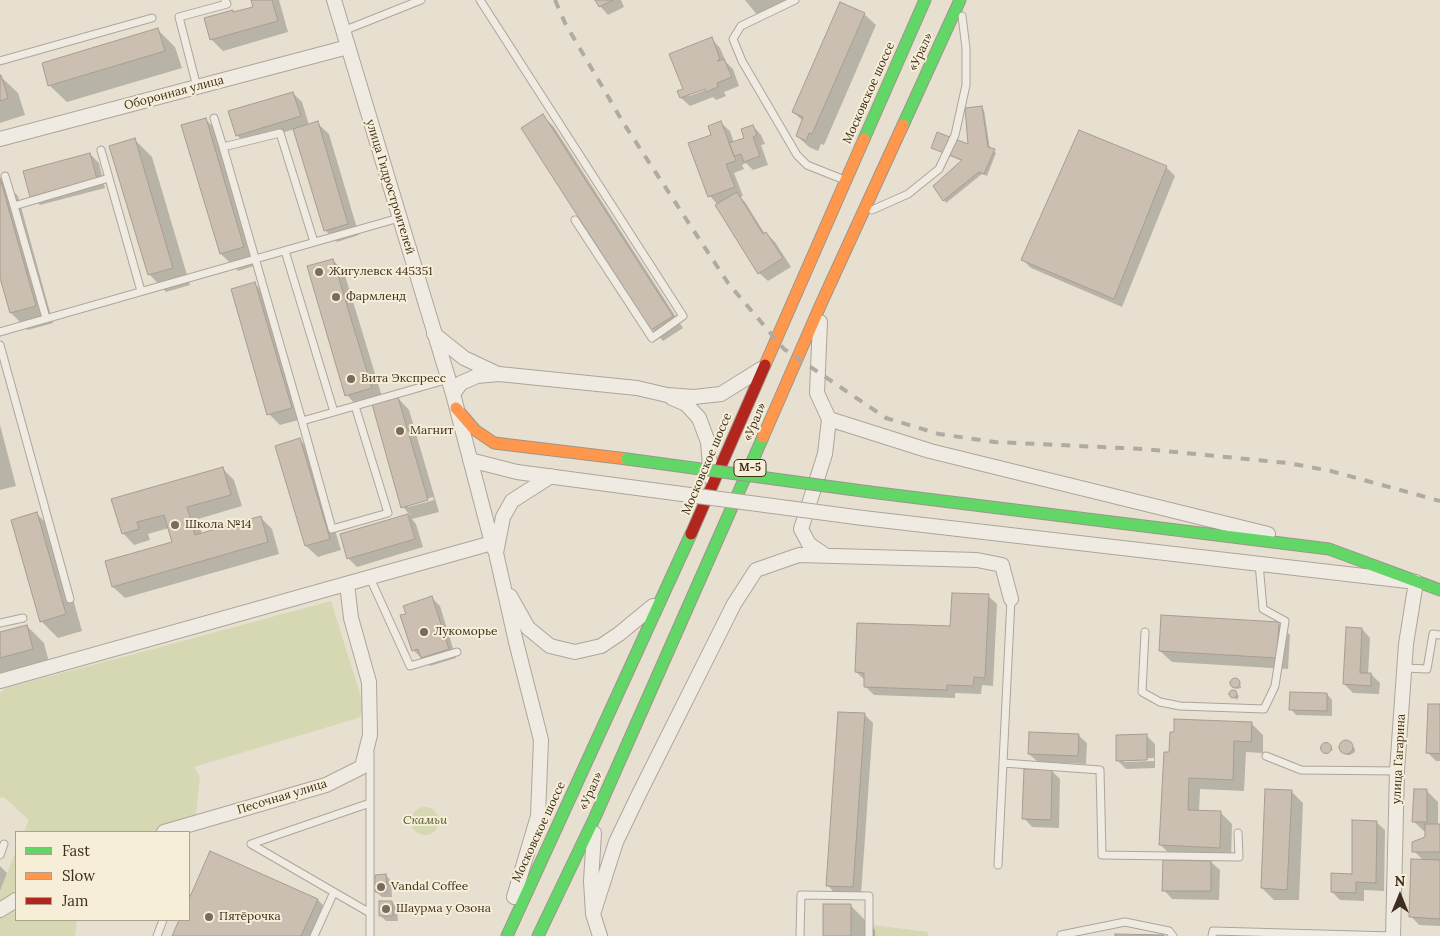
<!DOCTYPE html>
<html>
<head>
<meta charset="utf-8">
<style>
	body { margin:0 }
	#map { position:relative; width:1440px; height:936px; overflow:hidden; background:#e7e0d1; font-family:Lora,serif }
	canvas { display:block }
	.legend { position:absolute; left:15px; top:831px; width:175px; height:90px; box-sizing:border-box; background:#f7eed8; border:1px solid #ada18e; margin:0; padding:6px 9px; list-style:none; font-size:15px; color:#3d2e20 }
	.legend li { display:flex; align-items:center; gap:10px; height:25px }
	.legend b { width:25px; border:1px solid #ada18e }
	.north { position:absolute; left:1375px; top:871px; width:50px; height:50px; -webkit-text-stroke:4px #f7eed8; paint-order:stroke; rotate:0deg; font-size:14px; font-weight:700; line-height:20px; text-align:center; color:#3d2e20 }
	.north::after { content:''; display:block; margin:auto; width:18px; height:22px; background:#3d2e20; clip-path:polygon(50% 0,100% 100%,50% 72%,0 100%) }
</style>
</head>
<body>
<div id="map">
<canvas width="1440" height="936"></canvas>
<ul class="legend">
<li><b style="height:6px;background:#63d668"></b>Fast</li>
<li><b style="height:6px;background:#ff974d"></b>Slow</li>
<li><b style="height:6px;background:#b3261e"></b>Jam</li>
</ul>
<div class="north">N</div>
</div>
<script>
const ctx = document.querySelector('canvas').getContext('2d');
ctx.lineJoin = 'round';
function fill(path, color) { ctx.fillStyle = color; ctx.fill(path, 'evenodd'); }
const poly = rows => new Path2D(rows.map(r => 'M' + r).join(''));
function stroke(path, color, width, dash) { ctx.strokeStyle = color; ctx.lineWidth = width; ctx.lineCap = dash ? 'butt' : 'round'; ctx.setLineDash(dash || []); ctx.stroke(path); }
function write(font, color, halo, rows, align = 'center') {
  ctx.font = font + ' Lora,serif'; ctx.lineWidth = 4; ctx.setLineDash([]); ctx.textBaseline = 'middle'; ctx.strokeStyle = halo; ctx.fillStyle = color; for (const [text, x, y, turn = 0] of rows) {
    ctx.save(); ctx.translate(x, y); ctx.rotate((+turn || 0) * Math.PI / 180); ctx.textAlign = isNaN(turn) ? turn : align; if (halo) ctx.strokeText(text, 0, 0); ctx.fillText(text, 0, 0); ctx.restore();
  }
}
fill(poly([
	[331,601,365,710,358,718,194,767,200,777,195,823,162,832,24,832,29,820,5,798,0,797,0,693,5,688,127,656],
	'411 821a14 14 0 1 1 28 0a14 14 0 1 1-28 0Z',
	[16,851,16,920,77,920,75,936,0,936,0,891],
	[873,925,928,932,928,936,873,936]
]), '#d6d7b3');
fill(poly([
	[253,0,279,0,288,32,223,51,211,39,232,11,234,13,255,8],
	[597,0,621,0,624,7,608,15,600,6],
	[745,0,791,0,758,16],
	[864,14,876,25,824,145,821,144,818,151,809,147,797,136,803,121,793,112],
	[158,30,175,47,182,68,67,102,49,85],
	[712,39,720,48,726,62,733,69,739,86,724,92,726,96,716,100,713,97,690,106,681,98],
	[710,85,711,88,689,96,689,93],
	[0,76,18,93,25,115,0,123],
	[293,93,302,102,309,125,317,123,329,134,359,235,337,242,325,230,295,129,245,144,237,135],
	[981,108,984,110,990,149,996,153,987,176,982,174,946,203,934,186,962,161,932,148,969,145],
	[543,116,554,127,683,328,663,341,652,329],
	[205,119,223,136,260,264,238,271,221,254],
	[721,123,730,131,734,143,746,138,753,126,761,135,765,144,761,145,768,165,753,170,746,163,742,165,744,169,734,173,743,196,740,197,745,202,765,234,766,233,775,242,791,267,768,281,759,273,718,205,710,196,690,144,712,135],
	[134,139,152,157,190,285,166,292,149,274],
	[90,154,99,163,105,188,40,205,32,197],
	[1166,167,1175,176,1122,307,1031,268,1023,260],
	[0,179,18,196,53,323,28,330,11,313,0,273],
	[333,260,344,272,383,400,358,407,347,395],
	[255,284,266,295,302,419,280,425,269,414],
	[398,398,409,410,439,512,412,519,416,524,423,547,357,567,348,558,341,535,410,515,403,507],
	[433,497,434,500,408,507,408,505],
	[0,425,16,486,0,490],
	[300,440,311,451,341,550,318,557,306,546,277,447],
	[222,468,234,480,242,506,198,519,202,534,260,517,272,529,279,554,125,598,113,587,174,543,169,528,148,534,150,540,134,545,123,533,113,500],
	[37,514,54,531,82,631,58,638,41,621],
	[988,596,997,604,993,686,982,685,981,694,955,693,955,698,874,695,865,686,865,680,856,672,951,627],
	[432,598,440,606,456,658,430,666,413,650,407,615],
	[1278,623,1290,635,1288,669,1172,662,1160,651],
	[27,626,44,643,50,666,0,679,0,633],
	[1362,629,1370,638,1368,674,1371,674,1380,683,1379,694,1353,693,1344,684],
	[1235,679,1240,683,1241,688,1236,689,1231,683],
	[1234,691,1239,696,1237,700,1233,697,1231,693],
	[1327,694,1332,700,1332,716,1296,715,1291,709],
	[1440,706,1440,761,1436,761,1428,753],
	[865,715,873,723,861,895,836,894,827,885],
	[1252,724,1263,735,1263,753,1246,752,1244,791,1200,789,1199,812,1221,813,1232,824,1231,859,1172,857,1161,845,1165,753],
	[1078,735,1087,743,1086,764,1038,762,1029,754],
	[1146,735,1155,744,1155,768,1126,769,1118,761],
	[1154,758,1154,761,1124,762,1124,759],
	[1344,741,1348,741,1355,749,1355,752,1350,755,1347,755,1341,749,1342,743],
	[1324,744,1329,744,1333,750,1324,751,1322,746],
	[1052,771,1060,779,1059,828,1032,827,1024,818],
	[1291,791,1303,803,1299,900,1274,900,1262,888],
	[1427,791,1438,802,1438,825,1440,825,1440,926,1419,925,1411,916,1424,861,1414,851,1426,837,1426,833,1413,821],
	[1376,822,1385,830,1384,891,1364,890,1364,901,1340,900,1332,892,1353,875],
	[210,853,318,900,329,911,318,936,173,936,181,920,189,920,189,902],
	[1211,862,1220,870,1219,900,1172,899,1164,890],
	[0,866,7,873,0,891],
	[386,875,391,881,392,897,382,897,376,892],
	[392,902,397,908,398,921,386,921,381,916],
	[851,906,875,930,875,936,824,936]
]), '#0003');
const building = poly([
	[251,0,272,0,278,21,210,40,204,18,233,10,233,12,253,7,251,0],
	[595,0,613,0,599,7,595,0],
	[840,2,865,13,812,134,809,133,806,141,796,136,803,117,792,112,840,2],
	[158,28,165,51,48,86,42,63,158,28],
	[712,37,720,59,717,61,724,59,732,77,717,83,718,87,706,92,705,89,680,98,677,91,683,89,669,54,712,37],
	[0,75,1,75,8,98,0,101,0,75],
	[293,92,301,116,236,136,228,111,293,92],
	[982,106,988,147,995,149,984,174,979,172,943,201,933,186,962,160,931,148,937,132,968,144,965,108,982,106],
	[543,114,673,316,651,330,521,128,543,114],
	[206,118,244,247,220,254,181,125,206,118],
	[318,121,348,224,324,231,293,129,318,121],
	[721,121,736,161,726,164,735,187,708,197,688,143,711,135,708,126,721,121],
	[753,125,757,135,753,137,760,156,744,162,741,154,734,156,729,143,744,138,741,129,753,125],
	[1079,130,1167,166,1114,299,1021,260,1079,130],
	[135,138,173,268,148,275,109,146,135,138],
	[90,153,97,179,30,197,23,171,90,153],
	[0,178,36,306,10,313,0,278,0,178],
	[737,192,763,234,766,232,783,258,758,274,715,205,737,192],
	[333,259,372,388,345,396,307,266,333,259],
	[255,282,292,408,267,415,231,289,255,282],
	[398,397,428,500,401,508,372,404,398,397],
	[300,438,330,539,305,546,275,446,300,438],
	[223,467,231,495,187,507,195,535,261,516,268,542,112,587,105,561,172,542,164,515,137,522,139,529,122,534,111,499,223,467],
	[37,512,66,614,40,622,11,520,37,512],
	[408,514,415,539,347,559,340,534,408,514],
	[952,593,989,594,985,678,974,677,973,686,947,685,947,690,864,687,864,673,855,672,857,623,950,626,952,593],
	[432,596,449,649,421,658,418,649,412,651,400,615,406,614,403,606,432,596],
	[1161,615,1279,622,1277,658,1159,651,1161,615],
	[27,625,33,649,0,658,0,632,27,625],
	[1346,627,1362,628,1360,673,1371,673,1371,686,1343,684,1346,627],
	'1230 683a5 5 0 1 1 10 0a5 5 0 1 1-10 0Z',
	'1229 694a4 4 0 1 1 8 0a4 4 0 1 1-8 0Z',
	[1290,692,1327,693,1327,711,1289,710,1290,692],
	[1428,704,1440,704,1440,754,1426,753,1428,704],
	[838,712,865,713,853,887,826,886,838,712],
	[1174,719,1252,722,1251,742,1234,741,1233,780,1189,778,1188,810,1221,811,1220,848,1159,845,1164,752,1169,752,1170,732,1174,732,1174,719],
	[1029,732,1079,734,1078,756,1028,754,1029,732],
	[1147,734,1147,760,1116,761,1116,735,1147,734],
	'1339 747a7 7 0 1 1 14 0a7 7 0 1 1-14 0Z',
	'1320.5 748a5.5 5.5 0 1 1 11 0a5.5 5.5 0 1 1-11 0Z',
	[1024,769,1052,769,1051,820,1022,819,1024,769],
	[1265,789,1292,790,1287,890,1261,888,1265,789],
	[1414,789,1427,789,1427,822,1412,822,1414,789],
	[1352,820,1377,821,1376,883,1356,882,1356,893,1331,892,1331,873,1352,874,1352,820],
	[1425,824,1440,824,1440,852,1412,852,1412,842,1425,837,1425,824],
	[210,851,318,899,301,936,172,936,179,920,189,920,189,899,210,851],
	[1411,859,1440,860,1440,919,1409,917,1411,859],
	[1163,860,1211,861,1211,891,1162,891,1163,860],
	[386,874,387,892,375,892,375,875,386,874],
	[379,901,392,901,393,916,379,916,379,901],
	[823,904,851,904,851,936,823,936,823,904],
	[1115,934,1164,935,1164,936,1115,936,1115,934]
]);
fill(building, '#cbbfb2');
stroke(building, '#a89c90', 1);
const lane = poly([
	[480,0,683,316,652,338,575,220],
	[795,0,741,26,733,39,742,61,797,155,807,165,842,179],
	[343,31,421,0],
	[0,61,152,18],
	[197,87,179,17,227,4,225,0],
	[214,118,223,147],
	[101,150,141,291],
	[5,176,14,206],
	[872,210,908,194,939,169,955,135,966,85,966,48,962,16],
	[285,251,334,412],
	[46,318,14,206,109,178],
	[0,332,399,218],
	[0,345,70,599],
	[355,406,388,513,332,529,302,421,334,412,355,406,449,379],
	[302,421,223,147,280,133,314,242],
	[370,578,410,666,457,652],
	[0,623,23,618],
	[1145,632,1142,692,1160,702,1180,706,1264,709,1275,686,1285,621,1263,609,1259,563],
	[1405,668,1427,669,1433,634,1440,635],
	[1266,756,1301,770,1397,771],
	[1003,763,1100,770,1102,855,1239,857,1238,833],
	[0,855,4,844],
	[998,865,1011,599],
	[370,913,251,844,370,803],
	[1061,935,1125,922,1169,931,1173,936],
	[157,936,163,920],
	[314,936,334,892],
	[370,936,370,753],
	[800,936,801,895,869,896,869,936],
	[1212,936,1213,931,1393,936]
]);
const street = poly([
	[334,0,453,394,492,543,496,553,516,642,541,740,538,816,514,897],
	[0,139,348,47],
	[820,322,817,393,829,419,930,451,1268,534],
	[434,334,464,358,498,374],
	[453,394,461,383,477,376,499,374,637,388,667,395,694,397,721,394,761,369],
	[672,398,686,404,699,418,708,442,711,478],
	[470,460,517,472,622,486],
	[863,518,1416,582,1406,644,1397,771,1393,936],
	[496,553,503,517,512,501,551,476],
	[825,555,809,544,801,529,825,454,829,419],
	[510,596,528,628,550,646,575,652,601,646,619,634,653,606],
	[0,681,492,543],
	[164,832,326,785,362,767,370,735,369,682,351,618,347,584],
	[594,833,591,881,593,914,600,936],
	[0,910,16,900],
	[593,914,616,842,639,794,734,604,756,570,799,555,977,560,1002,565,1011,599]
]);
const fast = poly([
	[903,125,960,0],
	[864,139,925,0],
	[870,492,1329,549,1440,590],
	[507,936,691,534],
	[538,936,595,817,763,437]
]);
const slow = poly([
	[765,365,864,139],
	[456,408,475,430,494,443,627,459],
	[763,437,821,304,903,125]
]);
const jam = poly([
	[691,534,765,365]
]);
stroke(lane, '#ada599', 9);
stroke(street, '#ada599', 16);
stroke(fast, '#9c958a', 13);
stroke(slow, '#9c958a', 13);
stroke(jam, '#9c958a', 13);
stroke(lane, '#efebe3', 7);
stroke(street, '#efebe3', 14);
stroke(fast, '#63d668', 11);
stroke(slow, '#ff974d', 11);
stroke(jam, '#b3261e', 11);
stroke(poly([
	[555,0,565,23,624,124,728,283,784,349,886,418,939,434,995,442,1144,449,1288,463,1331,471,1440,501]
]), '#afaaa2', 4, [9, 9]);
const streetBridge = poly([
	[622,486,863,518]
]);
const fastBridge = poly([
	[627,459,870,492]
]);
stroke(streetBridge, '#ada599', 16, []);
stroke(fastBridge, '#9c958a', 13, []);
stroke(streetBridge, '#efebe3', 14);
stroke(fastBridge, '#63d668', 11);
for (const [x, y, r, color] of [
	[319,272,5,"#786c5e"],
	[336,297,5,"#786c5e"],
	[351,379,5,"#786c5e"],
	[400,431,5,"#786c5e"],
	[175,525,5,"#786c5e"],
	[424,632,5,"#786c5e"],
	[381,887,5,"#786c5e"],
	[386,909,5,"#786c5e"],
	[209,917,5,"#786c5e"]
]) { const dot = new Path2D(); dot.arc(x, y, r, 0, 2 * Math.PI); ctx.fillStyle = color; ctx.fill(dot); stroke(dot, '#f7eed8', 2); }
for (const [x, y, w] of [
	[750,468,32]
]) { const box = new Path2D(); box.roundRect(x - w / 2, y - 8.5, w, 17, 4); ctx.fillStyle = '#f7eed8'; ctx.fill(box); stroke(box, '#3d2e20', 1); }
write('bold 11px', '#3d2e20', null, [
	["М-5",750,468]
]);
write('12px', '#3d2e20', '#f7eed8', [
	["«Урал»",921,52,-65],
	["Оборонная улица",174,93,-15],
	["Московское шоссе",869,93,-66],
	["улица Гидростроителей",390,187,73],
	["«Урал»",755,422,-67],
	["Московское шоссе",707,464,-67],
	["улица Гагарина",1399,759,-87],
	["«Урал»",591,791,-66],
	["Песочная улица",282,797,-17],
	["Московское шоссе",539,832,-65]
]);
write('12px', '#3d2e20', '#f7eed8', [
	["Жигулевск 445351",329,272],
	["Фармленд",346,297],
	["Вита Экспресс",361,379],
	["Магнит",410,431],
	["Школа №14",185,525],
	["Лукоморье",434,632],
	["Vandal Coffee",391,887],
	["Шаурма у Озона",396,909],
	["Пятёрочка",219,917]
], 'left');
write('italic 12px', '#4d5a26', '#f7eed8', [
	["Скамьи",425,821]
]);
</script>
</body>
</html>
